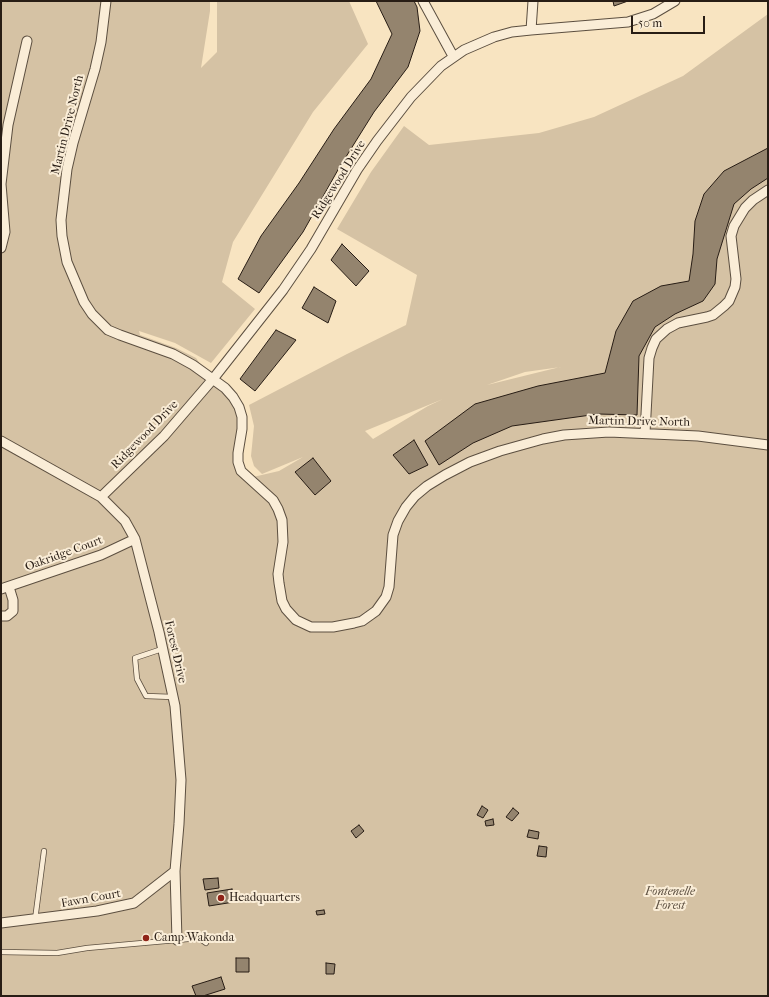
<!DOCTYPE html>
<html>
<head>
<meta charset="utf-8">
<style>
	body { margin:0 }
	#map { position:relative; width:769px; height:997px; overflow:hidden; background:#f8e4c1; font-family:"IM FELL French Canon",serif }
	canvas { display:block }
	.frame { position:absolute; inset:0; border:2px solid #281d15; pointer-events:none }
	.scale { position:absolute; left:631px; top:16px; width:74px; height:18px; box-sizing:border-box; border:2px solid #281d15; border-top:0; padding-left:5px; font-size:12px; line-height:14px; white-space:nowrap; color:#281d15; -webkit-text-stroke:3px #faedd7; paint-order:stroke }
</style>
</head>
<body>
<div id="map">
<canvas width="769" height="997"></canvas>
<div class="frame"></div>
<div class="scale">50 m</div>
</div>
<script>
const ctx = document.querySelector('canvas').getContext('2d');
ctx.lineJoin = 'round';
function fill(path, color) { ctx.fillStyle = color; ctx.fill(path, 'evenodd'); }
const poly = rows => new Path2D(rows.map(r => 'M' + r).join(''));
function stroke(path, color, width, dash) { ctx.strokeStyle = color; ctx.lineWidth = width; ctx.lineCap = dash ? 'butt' : 'round'; ctx.setLineDash(dash || []); ctx.stroke(path); }
function write(font, color, halo, rows, align = 'center') {
  ctx.font = font + ' "IM FELL French Canon",serif'; ctx.lineWidth = 4; ctx.setLineDash([]); ctx.textBaseline = 'middle'; ctx.strokeStyle = halo; ctx.fillStyle = color; for (const [text, x, y, turn = 0] of rows) {
    ctx.save(); ctx.translate(x, y); ctx.rotate((+turn || 0) * Math.PI / 180); ctx.textAlign = isNaN(turn) ? turn : align; if (halo) ctx.strokeText(text, 0, 0); ctx.fillText(text, 0, 0); ctx.restore();
  }
}
fill(poly([
	[1,1,210,1,210,11,201,68,217,52,217,1,349,1,368,44,313,112,233,242,222,282,255,309,211,363,175,343,139,331,140,335,176,348,196,358,203,368,230,387,238,396,243,406,246,417,247,428,242,452,243,461,245,470,253,477,279,471,303,457,262,474,254,466,251,456,254,426,249,405,347,354,406,325,417,275,337,229,371,172,404,126,429,145,539,133,594,117,683,76,768,14,768,996,1,996],
	[561,367,560,367,487,385,525,372],
	[443,399,428,406,373,439,365,431]
]), '#d5c2a4');
const building = poly([
	[376,1,414,1,417,7,420,31,408,67,374,112,339,168,303,232,259,293,238,279,261,236,299,183,334,129,371,79,392,34,376,1],
	[613,1,628,1,614,6,613,1],
	[768,148,768,178,751,189,734,204,717,259,715,284,703,301,675,314,655,327,639,356,637,415,598,414,512,426,473,443,439,465,425,441,475,404,538,386,605,373,616,331,633,301,661,286,689,281,693,254,695,221,704,194,724,171,768,148],
	[342,244,369,271,356,286,331,260,342,244],
	[314,287,336,301,328,323,302,308,314,287],
	[276,330,296,340,255,391,240,379,276,330],
	[414,440,428,465,409,474,393,455,414,440],
	[313,458,331,481,315,495,295,472,313,458],
	[482,806,488,810,483,818,477,815,482,806],
	[513,808,519,813,512,821,506,817,513,808],
	[493,819,494,825,486,826,485,821,493,819],
	[359,825,364,831,356,838,351,831,359,825],
	[529,830,539,832,538,839,527,837,529,830],
	[539,846,547,847,546,857,537,856,539,846],
	[218,878,219,888,205,890,203,879,218,878],
	[232,889,234,902,209,906,207,893,232,889],
	[324,910,325,914,317,915,316,911,324,910],
	[236,958,249,958,249,972,236,972,236,958],
	[326,963,335,964,334,974,326,974,326,963],
	[221,977,225,989,203,996,196,996,192,986,221,977]
]);
fill(building, '#94846e');
stroke(building, '#281d15', 1);
const lane = poly([
	[162,649,135,658,137,679,146,696,173,697],
	[35,920,44,851],
	[1,952,57,953,87,948,199,938,206,943]
]);
const street = poly([
	[106,1,101,42,95,69,73,143,67,169,61,220,62,236,67,262,84,302,92,314,108,330,120,335,173,354,193,365,225,388,233,397,239,407,242,417,242,429,238,453,238,462,241,471,273,500,278,509,282,520,283,542,278,574,279,583,282,601,286,609,296,620,311,627,333,627,354,623,362,621,376,611,386,597,389,587,393,535,398,521,406,507,415,496,427,486,445,475,470,462,500,451,543,439,564,435,609,432,698,436,768,445],
	[423,1,453,56],
	[531,30,533,1],
	[1,248,5,232,1,184,8,125,27,41],
	[645,433,649,358,652,348,656,339,667,329,678,323,707,317,713,315,724,306,729,301,735,287,736,279,731,236,734,226,745,208,753,200,768,190],
	[1,441,101,497,125,521,135,539,159,632,175,706,181,780,179,824,175,871,177,940],
	[101,497,164,436,213,379,283,290,311,249,357,170,377,141,411,97,441,66,464,50,494,37,512,32,531,30,628,22,653,14,675,1],
	[1,589,101,555,135,539],
	[1,616,7,616,13,611,13,600,9,587],
	[1,923,97,911,134,903,175,871]
]);
stroke(lane, '#5c4f40', 6);
stroke(street, '#5c4f40', 11);
stroke(lane, '#faedd7', 4.5);
stroke(street, '#faedd7', 9);
for (const [x, y, r, color] of [
	[221,898,4,"#8f2418"],
	[146,938,4,"#8f2418"]
]) { const dot = new Path2D(); dot.arc(x, y, r, 0, 2 * Math.PI); ctx.fillStyle = color; ctx.fill(dot); stroke(dot, '#faedd7', 1.5); }
write('12px', '#281d15', '#faedd7', [
	["Martin Drive North",68,125,-76],
	["Ridgewood Drive",339,180,-58],
	["Martin Drive North",639,422,1],
	["Ridgewood Drive",145,435,-46],
	["Oakridge Court",64,554,-20],
	["Forest Drive",175,652,77],
	["Fawn Court",91,899,-10]
]);
write('italic 12px', '#5c4f40', '#faedd7', [
	["Fontenelle",670,892],
	["Forest",670,906]
]);
write('12px', '#281d15', '#faedd7', [
	["Headquarters",229,898],
	["Camp Wakonda",154,938]
], 'left');
</script>
</body>
</html>
